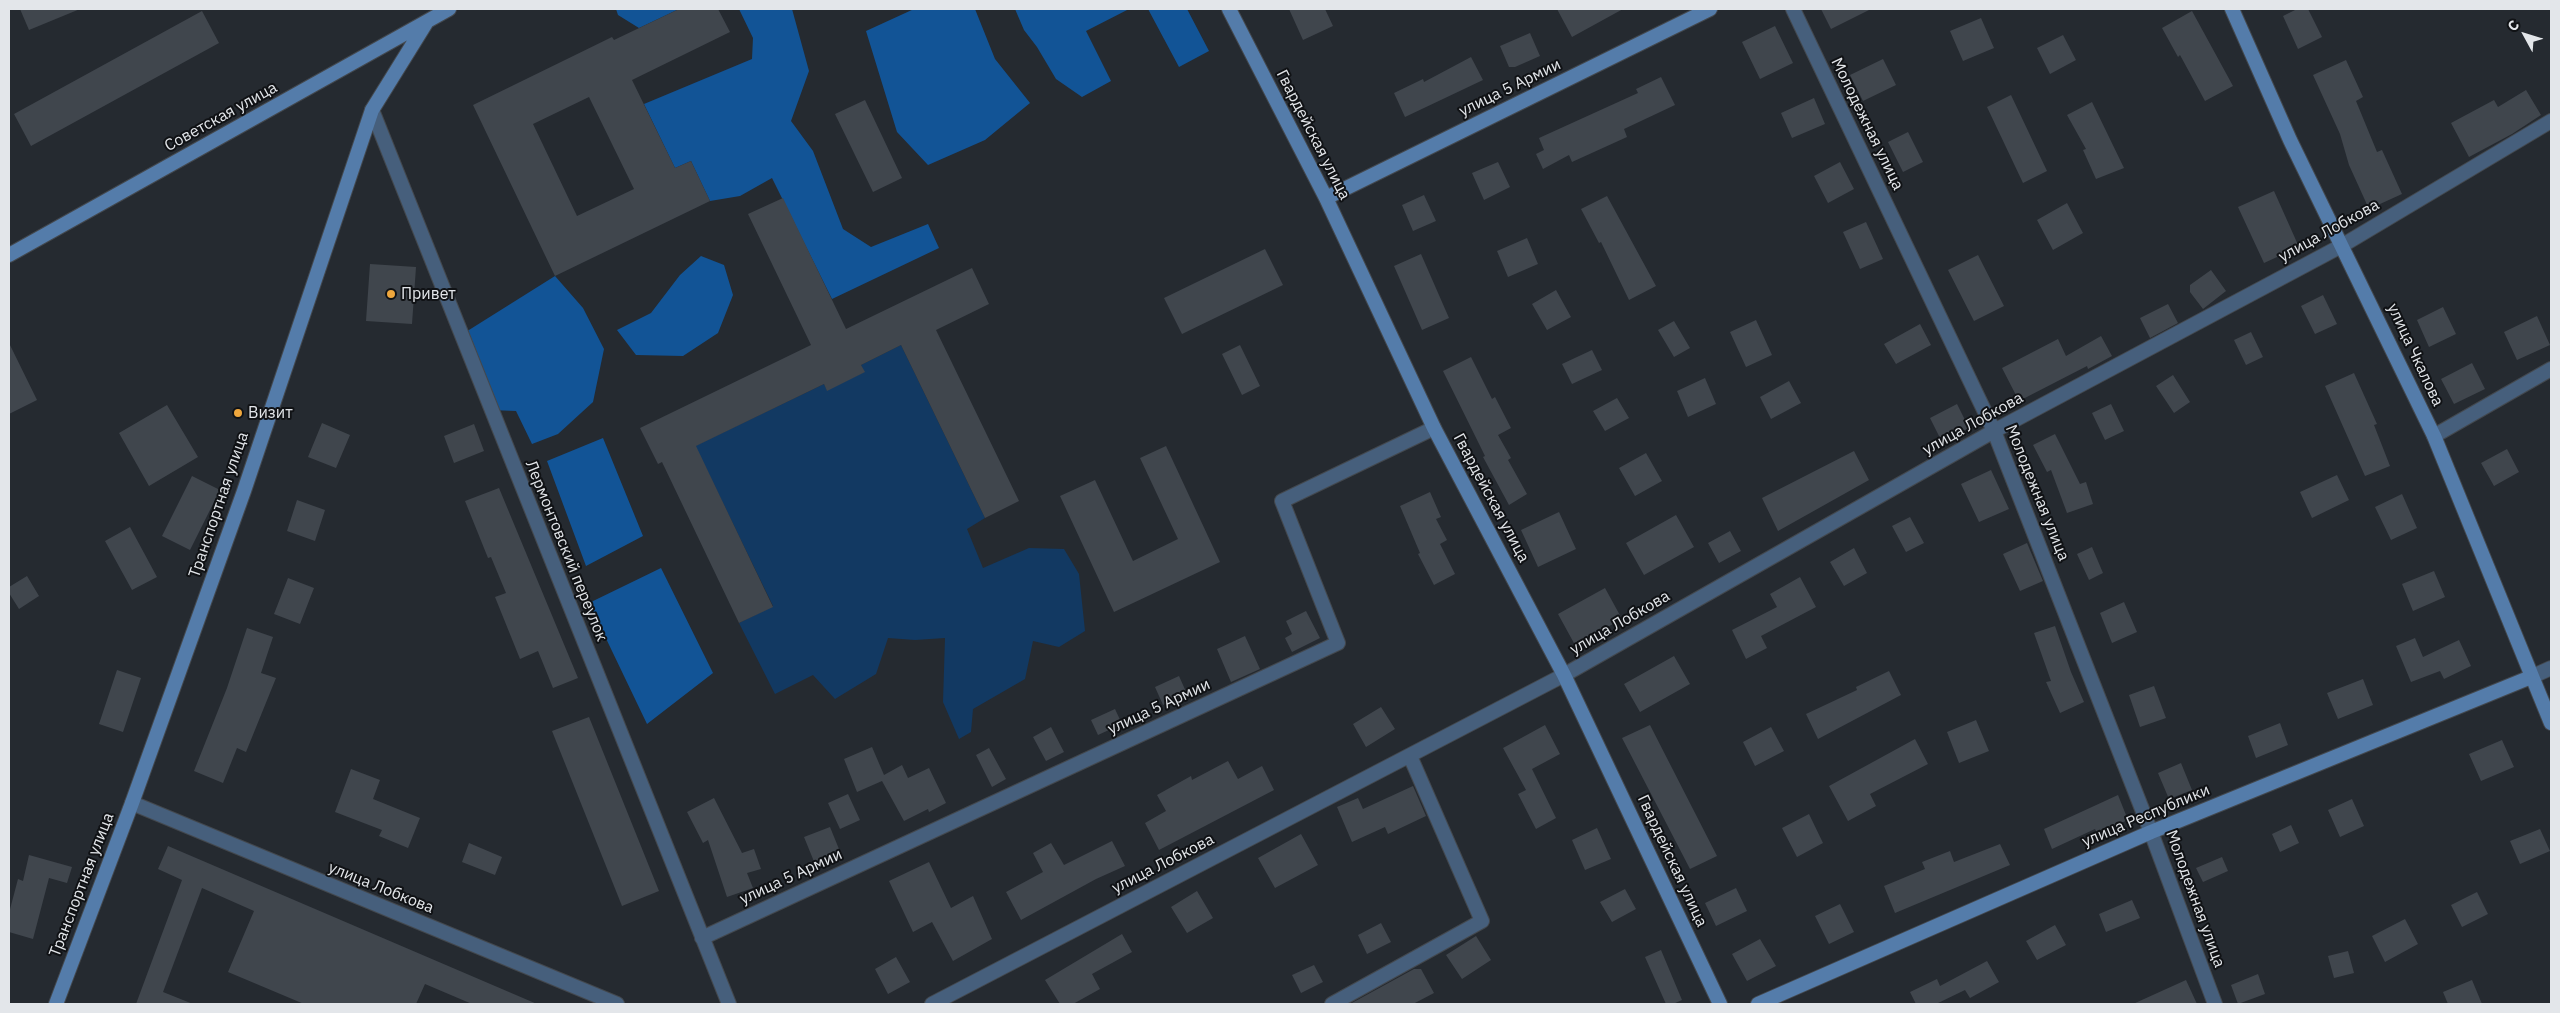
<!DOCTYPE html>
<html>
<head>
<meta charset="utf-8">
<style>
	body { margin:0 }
	#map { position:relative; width:2560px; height:1013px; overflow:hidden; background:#252a30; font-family:"IBM Plex Sans",sans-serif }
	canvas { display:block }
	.frame { position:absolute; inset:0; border:10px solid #e3e6ea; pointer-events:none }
	.north { position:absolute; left:2500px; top:10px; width:50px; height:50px; -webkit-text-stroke:4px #101215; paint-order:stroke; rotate:309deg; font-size:14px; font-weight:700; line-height:20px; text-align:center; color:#e3e6ea }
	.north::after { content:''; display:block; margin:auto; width:18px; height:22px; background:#e3e6ea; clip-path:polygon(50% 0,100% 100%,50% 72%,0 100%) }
</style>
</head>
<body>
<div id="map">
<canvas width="2560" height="1013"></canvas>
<div class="frame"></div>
<div class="north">С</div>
</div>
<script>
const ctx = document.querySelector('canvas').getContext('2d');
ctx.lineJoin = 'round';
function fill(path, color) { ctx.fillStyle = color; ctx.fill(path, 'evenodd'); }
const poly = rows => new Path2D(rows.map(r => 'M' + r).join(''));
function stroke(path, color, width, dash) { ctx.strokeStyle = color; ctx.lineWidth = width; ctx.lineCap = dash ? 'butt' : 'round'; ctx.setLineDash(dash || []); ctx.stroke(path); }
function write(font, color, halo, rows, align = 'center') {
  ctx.font = font + ' "IBM Plex Sans",sans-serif'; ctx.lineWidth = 4; ctx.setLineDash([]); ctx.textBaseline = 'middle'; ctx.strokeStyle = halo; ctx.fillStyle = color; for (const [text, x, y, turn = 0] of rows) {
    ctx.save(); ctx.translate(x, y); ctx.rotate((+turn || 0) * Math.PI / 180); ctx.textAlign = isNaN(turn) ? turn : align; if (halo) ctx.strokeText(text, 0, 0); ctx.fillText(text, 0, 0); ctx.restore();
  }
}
fill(poly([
	[901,345,985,518,967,529,983,568,1029,548,1064,549,1079,574,1085,631,1059,647,1033,641,1025,679,973,709,971,732,959,739,943,702,945,638,915,640,888,638,876,674,835,699,813,675,775,694,739,623,773,606,704,464,676,455,824,384,827,390,864,372,861,365]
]), '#123962');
fill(poly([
	[616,9,679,9,639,28,618,15],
	[739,9,792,9,809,71,791,121,813,151,843,229,871,247,928,224,939,248,832,299,772,178,740,196,710,201,691,161,675,168,644,104,752,59,753,38],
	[914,9,975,9,995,59,1030,103,985,140,928,165,897,132,866,31],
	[1015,9,1129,9,1086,31,1111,81,1082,97,1056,79,1037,47,1024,30],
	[1148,9,1187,9,1209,51,1179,67],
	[701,256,724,265,733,295,718,333,683,356,636,355,617,330,651,313,680,275],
	[555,276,583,308,604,349,593,402,558,434,532,444,516,411,491,410,461,335],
	[603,438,643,536,586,566,547,461],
	[661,568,713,673,647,724,589,603]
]), '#125496');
fill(poly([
	[20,9,80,9,29,30],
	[679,9,718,9,730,32,632,80,675,168,691,161,710,201,555,276,473,105,612,37,614,40],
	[589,97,634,189,577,216,533,124],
	[1289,9,1325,9,1333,26,1303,40],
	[1557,9,1623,9,1572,37],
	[1821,9,1871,9,1831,29],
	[2297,9,2308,9,2322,37,2298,49,2283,16],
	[202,11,219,43,31,146,14,114],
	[2192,11,2233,86,2205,101,2180,55,2178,57,2162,28],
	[1981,18,1994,48,1963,61,1950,31],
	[1775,26,1793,63,1760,79,1742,42],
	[1530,33,1540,56,1515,67,1509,67,1500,46],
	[2063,35,2076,60,2050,74,2037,48],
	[1471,57,1483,80,1405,117,1394,93,1423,79,1424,82],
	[1883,59,1896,85,1863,101,1850,75],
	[2346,60,2363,97,2356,101,2377,152,2382,150,2402,194,2369,209,2349,165,2340,134,2313,75],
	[1661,77,1675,105,1624,129,1627,137,1572,162,1569,155,1543,169,1536,154,1544,150,1539,138,1638,93,1636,89],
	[2526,90,2541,115,2512,134,2469,157,2451,123,2494,100,2498,107],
	[2011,95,2047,171,2023,183,1987,107],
	[1814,98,1825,124,1792,138,1781,113],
	[865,100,902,178,873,192,835,114],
	[2092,102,2124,168,2096,179,2083,150,2086,149,2067,115],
	[1908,132,1923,162,1903,172,1888,142],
	[1498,162,1510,187,1484,200,1472,173],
	[1840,162,1854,189,1828,203,1814,176],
	[2274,191,2299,247,2264,263,2238,207],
	[1424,195,1436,221,1413,231,1402,205],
	[1607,196,1656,286,1629,300,1601,242,1599,243,1581,209],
	[783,198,846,329,972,268,989,304,936,330,1019,501,985,518,901,345,861,365,865,372,827,391,824,384,696,446,773,607,739,623,662,462,658,464,640,428,811,345,748,214],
	[2067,203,2083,233,2053,250,2037,220],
	[1866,222,1883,259,1860,269,1843,232],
	[1527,238,1538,264,1508,277,1497,251],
	[1265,249,1283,285,1182,334,1164,298],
	[1421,254,1449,318,1422,330,1394,266],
	[1978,255,2004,306,1974,321,1948,270],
	[370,264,416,267,412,324,366,321],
	[2211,270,2226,291,2203,309,2190,292,2190,285],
	[1556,290,1571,317,1547,330,1532,304],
	[2323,295,2337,324,2315,334,2301,306],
	[2168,304,2178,323,2150,338,2140,318],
	[2443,307,2456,334,2429,347,2417,320],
	[2537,316,2550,345,2517,360,2504,332],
	[1756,320,1772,355,1746,367,1730,332],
	[1674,321,1690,348,1674,357,1658,330],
	[1920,324,1931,345,1896,364,1884,344],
	[2251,332,2263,357,2246,365,2234,340],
	[2101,336,2112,356,2088,369,2087,366,2019,401,2002,368,2058,339,2066,356],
	[9,343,37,400,9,414],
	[1240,345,1260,386,1242,395,1222,354],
	[1592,350,1602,370,1572,384,1562,364],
	[1471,357,1492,399,1495,397,1511,428,1498,435,1511,458,1508,460,1527,494,1509,505,1483,457,1485,456,1443,371],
	[2472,363,2485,389,2454,404,2441,379],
	[2354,373,2377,424,2374,425,2390,466,2365,476,2325,386],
	[2173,375,2190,402,2174,413,2156,386],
	[1705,378,1716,404,1688,417,1677,391],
	[1789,381,1801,403,1771,419,1760,397],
	[1617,398,1629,418,1605,431,1593,411],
	[1957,404,1969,428,1942,442,1930,418],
	[2111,404,2124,431,2105,440,2092,413],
	[167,405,198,457,149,486,119,433],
	[322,423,350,435,336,468,308,457],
	[474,424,484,451,454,463,444,436],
	[2055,434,2080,484,2086,482,2093,504,2067,513,2051,470,2047,472,2033,445],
	[1166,446,1220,562,1114,612,1060,496,1095,480,1133,561,1178,539,1140,458],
	[2507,449,2519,472,2494,486,2481,463],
	[1854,451,1869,480,1778,531,1762,498],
	[1646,453,1662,481,1635,496,1619,468],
	[1991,470,2009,509,1979,522,1961,484],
	[2337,475,2349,500,2312,518,2300,492],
	[192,476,220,490,190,550,162,536],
	[499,488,578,678,553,688,538,651,520,659,495,597,506,593,491,557,488,558,465,501],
	[1430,492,1441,517,1436,519,1447,540,1440,544,1455,574,1434,585,1418,554,1420,553,1400,506],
	[2402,494,2417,528,2391,540,2375,507],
	[297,500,325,510,315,541,287,531],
	[1559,512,1576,549,1538,567,1521,530],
	[1676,515,1694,547,1644,575,1626,543],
	[1910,517,1924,543,1906,552,1892,526],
	[130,527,157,577,132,590,105,541],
	[1730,531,1741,551,1719,563,1708,543],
	[2027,543,2043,581,2020,591,2003,554],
	[2092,547,2103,573,2089,580,2077,554],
	[1854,548,1867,573,1844,586,1830,562],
	[2434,571,2445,597,2413,611,2402,584],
	[27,576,39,596,19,609,9,593,9,587],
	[1800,577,1816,607,1761,636,1767,648,1746,659,1732,630,1777,607,1770,594],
	[288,578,314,588,300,624,274,614],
	[1605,588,1622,619,1575,645,1558,614],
	[2124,602,2137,632,2112,643,2100,613],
	[1306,611,1320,638,1292,652,1285,638,1292,634,1286,621],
	[2055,626,2071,672,2084,702,2060,713,2046,682,2051,681,2034,633],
	[247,628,273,637,261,673,276,678,246,752,237,748,223,783,194,771,227,688],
	[1245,636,1260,669,1231,682,1217,649],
	[2415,638,2423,657,2459,640,2471,666,2444,679,2440,671,2411,682,2396,646],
	[1674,656,1690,684,1640,712,1624,684],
	[117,670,141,678,123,732,99,724],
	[1889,671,1901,695,1818,739,1806,714,1857,690,1856,687],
	[1179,676,1187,694,1163,705,1155,687],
	[2363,679,2373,705,2338,719,2327,693],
	[2154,686,2166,718,2140,727,2129,695],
	[1381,707,1395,729,1366,747,1353,724],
	[1115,709,1122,724,1098,735,1091,720],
	[589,717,659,891,622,906,552,731],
	[1976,720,1989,751,1959,763,1947,732],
	[2280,723,2288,745,2256,758,2248,736],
	[1545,725,1560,754,1532,769,1556,818,1536,829,1518,794,1526,790,1503,748],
	[1650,725,1717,856,1690,869,1622,738],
	[1051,727,1064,752,1046,761,1033,737],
	[1771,727,1784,751,1755,766,1743,742],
	[1915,739,1928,764,1870,794,1876,806,1848,821,1829,786],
	[2502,740,2514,767,2481,781,2469,754],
	[872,747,884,775,902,765,908,778,929,768,946,803,929,812,928,809,904,821,882,781,857,792,844,759],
	[989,748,1006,779,992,787,976,755],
	[1228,761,1238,779,1262,766,1274,790,1159,850,1145,823,1166,811,1157,795,1191,776,1192,780],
	[2181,763,2192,790,2169,799,2158,773],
	[351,769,380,780,373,799,420,818,408,848,379,836,382,830,335,812],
	[1413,786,1426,816,1388,834,1385,827,1352,842,1337,807,1358,798,1363,809],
	[848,794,860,820,840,829,828,803],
	[2118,795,2128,820,2097,833,2095,829,2052,849,2044,829],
	[714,798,742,853,754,849,761,869,747,873,753,888,727,897,708,840,703,843,687,812],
	[2352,799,2364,826,2340,837,2328,810],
	[1809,814,1823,843,1797,857,1782,828],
	[2291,825,2299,843,2280,852,2272,834],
	[830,827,841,854,815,864,804,837],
	[1597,828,1611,859,1585,870,1572,840],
	[2540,829,2550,851,2520,864,2510,841],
	[1301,834,1318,865,1275,888,1258,858],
	[1112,841,1125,866,1096,879,1021,920,1006,892,1043,872,1033,853,1051,843,1064,865],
	[469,843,502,857,495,875,462,862],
	[2000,844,2010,865,1895,913,1884,886,1925,869,1922,862,1950,851,1954,862],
	[168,846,537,1004,472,1004,425,984,416,1004,304,1004,228,972,254,911,202,888,163,992,193,1004,136,1004,182,880,158,869],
	[29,855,72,867,67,883,49,878,33,939,9,932,9,913,18,879,23,881],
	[2222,857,2228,871,2203,882,2196,868],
	[929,862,951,908,973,896,992,939,953,961,932,922,913,932,889,881],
	[1736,888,1747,911,1716,926,1705,903],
	[1625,889,1636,909,1612,922,1600,902],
	[1197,891,1213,918,1187,933,1171,907],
	[2477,892,2488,914,2462,927,2451,905],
	[2132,900,2140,918,2106,932,2099,914],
	[1840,904,1854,932,1829,944,1815,916],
	[2405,919,2418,944,2385,962,2372,936],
	[1381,923,1391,942,1367,954,1358,935],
	[2055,925,2066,945,2037,960,2026,941],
	[1122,934,1132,952,1092,974,1100,989,1073,1004,1060,1004,1045,980],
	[1476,936,1491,960,1462,979,1446,955],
	[1760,939,1776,966,1747,981,1732,954],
	[1661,950,1682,1000,1673,1004,1666,1004,1645,957],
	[2348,951,2354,973,2334,978,2328,956],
	[896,957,910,982,888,994,875,969],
	[1987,961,1999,982,1970,998,1965,990,1936,1004,1916,1004,1910,992,1937,979,1940,986],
	[1314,965,1323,982,1301,993,1292,975],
	[1414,969,1421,969,1434,993,1413,1004,1350,1004],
	[2258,974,2265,994,2238,1004,2231,985],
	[2186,980,2197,1004,2133,1004],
	[2472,980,2482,1004,2448,1004,2443,992]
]), '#40464d');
const minor = poly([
	[1793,9,1994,431,2151,832,2215,1004],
	[372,110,729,1004],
	[2434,436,2551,369],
	[2531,677,2551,668],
	[132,803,617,1004],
	[702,938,1338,643,1282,501,1434,428],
	[932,1004,1564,675,1994,431,2343,245,2551,121],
	[1332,1004,1482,921,1410,756]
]);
const secondary = poly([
	[1229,9,1326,198,1434,428,1564,675,1720,1004],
	[2232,9,2290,140,2434,436,2551,723],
	[1326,198,1710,9],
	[9,255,449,9],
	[56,1004,132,803,244,491,372,110,426,23],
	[1758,1004,2151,832,2531,677]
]);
stroke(minor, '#43484e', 16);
stroke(secondary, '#43484e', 16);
stroke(minor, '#465f7c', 14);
stroke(secondary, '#547caa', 14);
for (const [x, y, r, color] of [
	[391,294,5,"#efa73d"],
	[238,413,5,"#efa73d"]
]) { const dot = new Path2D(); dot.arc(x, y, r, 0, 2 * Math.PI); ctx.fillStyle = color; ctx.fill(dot); stroke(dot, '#101215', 2); }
write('16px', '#e3e6ea', '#101215', [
	["улица 5 Армии",1510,88,-26],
	["Советская улица",221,117,-29],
	["Молодежная улица",1867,124,64],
	["Гвардейская улица",1313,135,63],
	["улица Лобкова",2329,231,-29],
	["улица Чкалова",2415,355,65],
	["улица Лобкова",1973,424,-29],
	["Молодежная улица",2037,493,68],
	["Гвардейская улица",1491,498,62],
	["Транспортная улица",219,505,-71],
	["Лермонтовский переулок",566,551,68],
	["улица Лобкова",1620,623,-30],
	["улица 5 Армии",1159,707,-25],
	["улица Республики",2146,816,-23],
	["Гвардейская улица",1672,861,65],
	["улица Лобкова",1163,864,-27],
	["улица 5 Армии",791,877,-25],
	["Транспортная улица",82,885,-69],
	["улица Лобкова",381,888,22],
	["Молодежная улица",2195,899,70]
]);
write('16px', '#e3e6ea', '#101215', [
	["Привет",401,294],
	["Визит",248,413]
], 'left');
</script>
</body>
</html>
